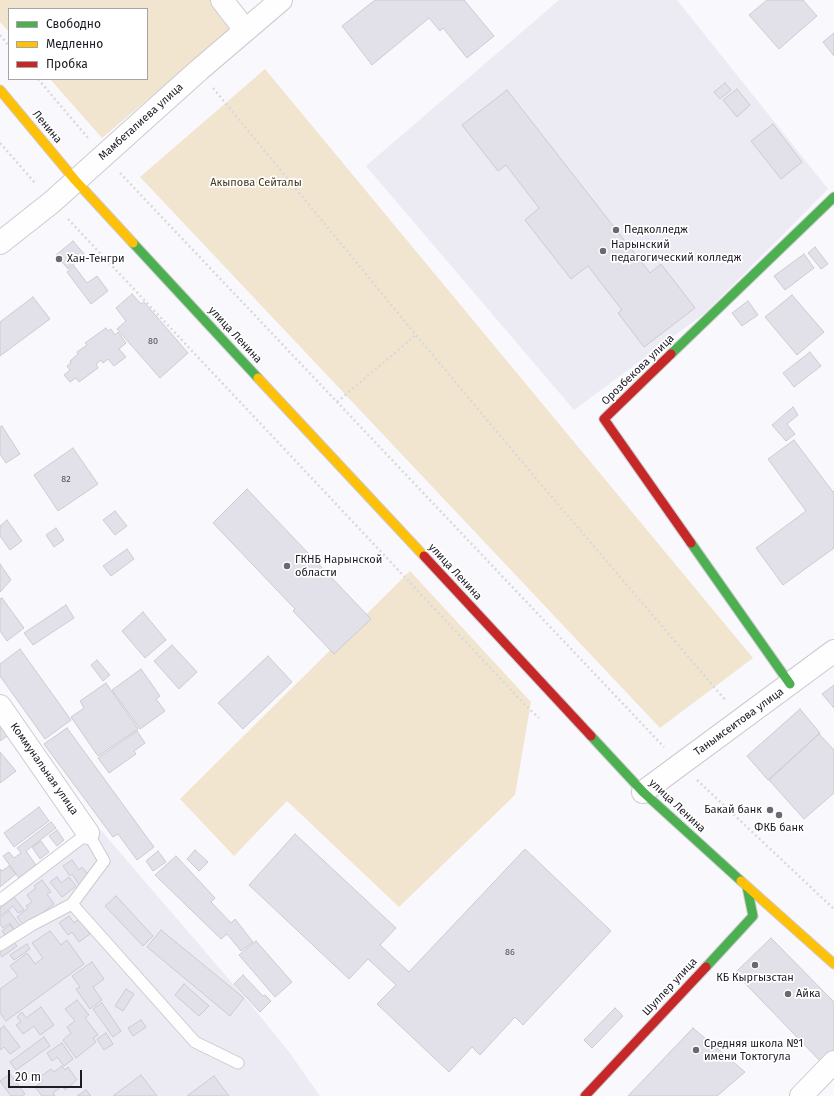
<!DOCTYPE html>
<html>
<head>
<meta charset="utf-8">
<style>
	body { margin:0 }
	#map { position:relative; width:834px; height:1096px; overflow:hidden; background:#f9f8fc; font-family:"Fira Sans",sans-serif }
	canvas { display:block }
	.legend { position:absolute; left:8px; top:8px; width:140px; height:72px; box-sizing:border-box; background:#fff; border:1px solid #a5a4a7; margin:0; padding:5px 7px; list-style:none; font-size:12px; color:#1d1b24 }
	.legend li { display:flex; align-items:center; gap:8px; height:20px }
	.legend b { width:20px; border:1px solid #a5a4a7 }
	.scale { position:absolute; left:8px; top:1070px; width:74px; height:18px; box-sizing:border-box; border:2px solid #1d1b24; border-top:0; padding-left:5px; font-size:12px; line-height:14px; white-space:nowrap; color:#1d1b24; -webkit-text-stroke:3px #fff; paint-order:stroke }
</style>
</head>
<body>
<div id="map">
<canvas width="834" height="1096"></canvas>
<ul class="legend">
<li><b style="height:5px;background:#4caf50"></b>Свободно</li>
<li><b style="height:5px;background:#ffc107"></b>Медленно</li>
<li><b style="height:5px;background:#c62828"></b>Пробка</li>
</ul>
<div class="scale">20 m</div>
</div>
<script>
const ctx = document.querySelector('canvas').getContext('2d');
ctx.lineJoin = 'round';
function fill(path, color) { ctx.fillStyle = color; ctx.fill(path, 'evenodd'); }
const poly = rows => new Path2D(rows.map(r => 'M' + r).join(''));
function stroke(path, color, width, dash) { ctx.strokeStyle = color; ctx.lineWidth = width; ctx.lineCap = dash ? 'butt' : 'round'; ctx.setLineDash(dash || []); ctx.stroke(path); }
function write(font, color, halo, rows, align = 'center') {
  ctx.font = font + ' "Fira Sans",sans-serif'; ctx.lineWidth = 3.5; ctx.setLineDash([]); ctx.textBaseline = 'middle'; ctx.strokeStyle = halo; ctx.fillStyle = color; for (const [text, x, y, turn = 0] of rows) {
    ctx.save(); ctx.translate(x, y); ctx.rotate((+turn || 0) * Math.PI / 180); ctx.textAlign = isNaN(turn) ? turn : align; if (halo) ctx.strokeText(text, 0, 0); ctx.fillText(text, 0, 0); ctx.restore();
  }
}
fill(poly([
	[559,0,677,0,828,189,705,313,574,410,366,166],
	[99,828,251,1005,289,1052,320,1096,0,1096,0,903]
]), '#eceaf3');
fill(poly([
	[0,0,211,0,232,29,102,138,50,79,147,79,147,9,9,9,9,32,0,22],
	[265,69,753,658,660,728,140,177],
	[410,571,531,702,515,795,399,907,287,801,234,856,180,799]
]), '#f2e5cf');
const building = poly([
	[375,0,464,0,494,36,467,58,443,28,440,31,429,18,372,65,342,26,375,0],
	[767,0,803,0,817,16,779,49,749,15,767,0],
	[834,33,834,56,823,42,834,33],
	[725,83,731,90,720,99,714,92,725,83],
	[737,89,750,105,737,117,723,100,737,89],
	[507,90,650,273,661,264,695,308,644,347,618,313,622,310,588,266,571,279,525,220,539,208,506,165,498,171,462,125,507,90],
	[773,124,802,162,781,179,751,141,773,124],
	[73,241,85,255,68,269,56,255,73,241],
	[815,247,828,264,821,269,808,253,815,247],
	[804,254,814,268,785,290,774,276,804,254],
	[74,266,87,283,97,276,108,291,91,304,67,272,74,266],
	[132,294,141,304,144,302,188,353,160,378,117,329,126,321,116,308,132,294],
	[792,295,824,332,797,355,765,317,792,295],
	[33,297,50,319,0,356,0,322,33,297],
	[748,301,758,315,742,326,732,313,748,301],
	[106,328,108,331,111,329,115,335,118,332,126,343,119,349,126,357,114,366,108,359,103,363,101,360,96,364,98,368,79,382,76,378,70,382,64,375,70,370,67,366,71,363,70,361,78,354,77,352,87,345,85,343,106,328],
	[810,352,821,366,794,387,783,373,810,352],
	[793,407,798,415,787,424,795,434,786,441,772,425,793,407],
	[2,426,20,454,6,463,0,454,0,427,2,426],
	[794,440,833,492,834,491,834,548,783,585,756,548,806,511,768,459,794,440],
	[73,448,98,484,58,511,34,475,73,448],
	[247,489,371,619,334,654,293,611,295,609,213,523,247,489],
	[115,511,127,526,115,535,103,520,115,511],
	[7,520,22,541,10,550,0,536,0,526,7,520],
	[56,528,64,540,54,547,46,535,56,528],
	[127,549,134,559,111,576,103,566,127,549],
	[0,564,11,580,0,592,0,564],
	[2,598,24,628,7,641,0,631,0,599,2,598],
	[66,605,74,618,33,645,24,633,66,605],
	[143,612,166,640,145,658,122,631,143,612],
	[172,645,197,672,179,689,154,661,172,645],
	[20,649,71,720,45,739,0,676,0,664,20,649],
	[268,656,292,682,243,729,218,703,268,656],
	[97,660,110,675,103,681,91,665,97,660],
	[141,669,160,696,156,699,165,711,140,729,112,690,141,669],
	[106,683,138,729,98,756,71,717,84,708,80,701,106,683],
	[834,685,834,708,822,694,834,685],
	[800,709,820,733,768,780,747,756,800,709],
	[7,723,13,732,0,741,0,728,7,723],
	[67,728,154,847,137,860,118,834,113,837,44,744,67,728],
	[137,731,145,743,134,751,136,754,109,773,98,758,137,731],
	[819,734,834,750,834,793,804,819,769,780,819,734],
	[0,752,16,771,0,783,0,752],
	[39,807,49,821,14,847,4,833,39,807],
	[51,822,56,828,26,851,36,865,19,878,3,856,9,852,14,858,21,853,17,848,51,822],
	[57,830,64,840,57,846,49,836,57,830],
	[295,834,396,928,380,945,409,972,525,849,611,931,523,1025,515,1017,480,1055,472,1047,449,1072,377,1004,396,985,368,959,349,979,249,885,295,834],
	[41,841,49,852,40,859,32,847,41,841],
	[195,850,208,862,199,871,187,859,195,850],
	[158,851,166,862,153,871,146,861,158,851],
	[176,856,215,898,211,902,231,923,235,919,253,942,241,951,227,934,221,939,155,875,176,856],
	[72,860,79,870,82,867,90,877,79,885,72,874,70,876,63,866,72,860],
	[9,866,16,874,0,887,0,869,2,871,9,866],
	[57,877,61,883,69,877,76,886,62,897,50,882,57,877],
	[42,880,51,892,47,894,54,904,32,921,30,920,23,925,17,917,28,908,26,906,32,902,27,895,36,888,34,886,42,880],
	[116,896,153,936,143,946,105,906,116,896],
	[14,897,24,910,18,913,13,906,0,916,0,908,14,897],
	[9,911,21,927,15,931,10,923,3,928,0,924,0,918,9,911],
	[69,916,74,923,79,919,90,934,79,942,72,932,68,935,59,923,69,916],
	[10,925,15,932,7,938,2,931,10,925],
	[161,930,244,998,230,1016,147,947,161,930],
	[50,931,61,945,67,940,84,964,6,1021,0,1013,0,989,18,976,10,966,27,953,35,964,43,958,32,943,50,931],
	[771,938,834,1002,834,1051,822,1063,735,973,771,938],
	[11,939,17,946,2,957,0,954,0,947,11,939],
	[256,941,292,982,275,997,239,955,256,941],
	[27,944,30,949,14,960,10,955,27,944],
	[92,962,104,979,93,987,102,1000,90,1009,76,989,80,987,72,976,92,962],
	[243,975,263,996,265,995,271,1001,260,1012,234,984,243,975],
	[184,984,209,1006,199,1016,175,995,184,984],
	[126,989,134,994,123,1011,115,1006,126,989],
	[77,1000,89,1015,85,1018,98,1035,93,1038,96,1042,76,1058,63,1040,71,1033,67,1027,75,1021,65,1009,77,1000],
	[102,1003,121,1031,113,1037,93,1009,102,1003],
	[41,1007,54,1025,40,1035,34,1026,23,1034,16,1025,21,1022,17,1017,22,1012,26,1018,41,1007],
	[615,1008,623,1016,592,1048,584,1040,615,1008],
	[141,1020,146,1027,133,1036,128,1028,141,1020],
	[4,1026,20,1047,10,1054,4,1047,0,1050,0,1029,4,1026],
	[693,1028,745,1072,717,1096,628,1096,693,1028],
	[106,1033,113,1044,104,1050,97,1039,106,1033],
	[44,1037,50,1046,16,1070,10,1062,44,1037],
	[62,1043,73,1059,64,1066,57,1057,52,1061,47,1053,62,1043],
	[62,1066,65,1070,68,1067,77,1080,65,1090,62,1086,53,1093,55,1096,42,1096,35,1087,43,1081,40,1077,51,1069,54,1072,62,1066],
	[10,1074,25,1094,22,1096,11,1096,0,1081,10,1074],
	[141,1075,157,1096,113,1096,141,1075],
	[214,1076,229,1096,187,1096,214,1076],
	[86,1090,91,1096,77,1096,86,1090]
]);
fill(building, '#e2e0e8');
stroke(building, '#cccbd2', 1);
const lane = poly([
	[0,900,88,833,104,861,72,904,32,925,0,945],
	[72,904,195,1042,238,1063]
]);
const street = poly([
	[222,0,245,30],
	[0,243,52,202,199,70,281,0],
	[0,706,88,833],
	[643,792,834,651],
	[801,1096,834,1062]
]);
const fast = poly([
	[133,243,258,378],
	[671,354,834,197],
	[691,543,790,684],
	[591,736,643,792,741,881],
	[706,967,753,916,747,887]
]);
const slow = poly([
	[0,90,75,180,133,243],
	[258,378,424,556],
	[741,881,834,964]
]);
const jam = poly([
	[671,354,604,419,691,543],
	[424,556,591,736],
	[585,1096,706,967]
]);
stroke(lane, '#cccbd1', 13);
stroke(street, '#cccbd1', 24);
stroke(fast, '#cccbd1', 11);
stroke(slow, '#cccbd1', 11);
stroke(jam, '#cccbd1', 11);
stroke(poly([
	[0,35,9,46],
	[38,79,88,138],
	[213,88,416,335,539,482,726,701],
	[0,143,36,184],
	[120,173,664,747],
	[68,219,527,707,539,718],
	[337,402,416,335],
	[697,780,834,909]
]), '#d9d9da', 2.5, [2, 3]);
stroke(lane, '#fefeff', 11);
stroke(street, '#fefeff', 22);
stroke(fast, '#4caf50', 9);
stroke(slow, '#ffc107', 9);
stroke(jam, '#c62828', 9);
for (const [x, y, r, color] of [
	[616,230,4,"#6a6870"],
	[603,251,4,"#6a6870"],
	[59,259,4,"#6a6870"],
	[287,566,4,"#6a6870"],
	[770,810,4,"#6a6870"],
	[779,815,4,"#6a6870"],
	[755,965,4,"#6a6870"],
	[788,994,4,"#6a6870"],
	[696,1050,4,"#6a6870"]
]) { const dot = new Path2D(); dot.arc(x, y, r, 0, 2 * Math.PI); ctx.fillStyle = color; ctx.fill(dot); stroke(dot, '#fff', 1.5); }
write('9px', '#525058', null, [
	["80",153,341],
	["82",66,479],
	["86",510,952]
]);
write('11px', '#1d1b24', '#fff', [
	["Мамбеталиева улица",141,122,-42],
	["Ленина",47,127,50],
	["улица Ленина",235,335,47],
	["Орозбекова улица",638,370,-44],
	["улица Ленина",455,572,47],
	["Танымсеитова улица",739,722,-36],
	["Коммунальная улица",44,769,55],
	["улица Ленина",677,806,43],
	["Шуллер улица",670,987,-47]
]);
write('11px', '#463719', '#fff', [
	["Акыпова Сейталы",256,183]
]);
write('11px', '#1d1b24', '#fff', [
	["Педколледж",624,230],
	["Нарынский",611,245],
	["педагогический колледж",611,258],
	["Хан-Тенгри",67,259],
	["ГКНБ Нарынской",295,560],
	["области",295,573],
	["Бакай банк",762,810,"right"],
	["ФКБ банк",779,828,"center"],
	["КБ Кыргызстан",755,978,"center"],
	["Айка",796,994],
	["Средняя школа №1",704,1044],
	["имени Токтогула",704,1057]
], 'left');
</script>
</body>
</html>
